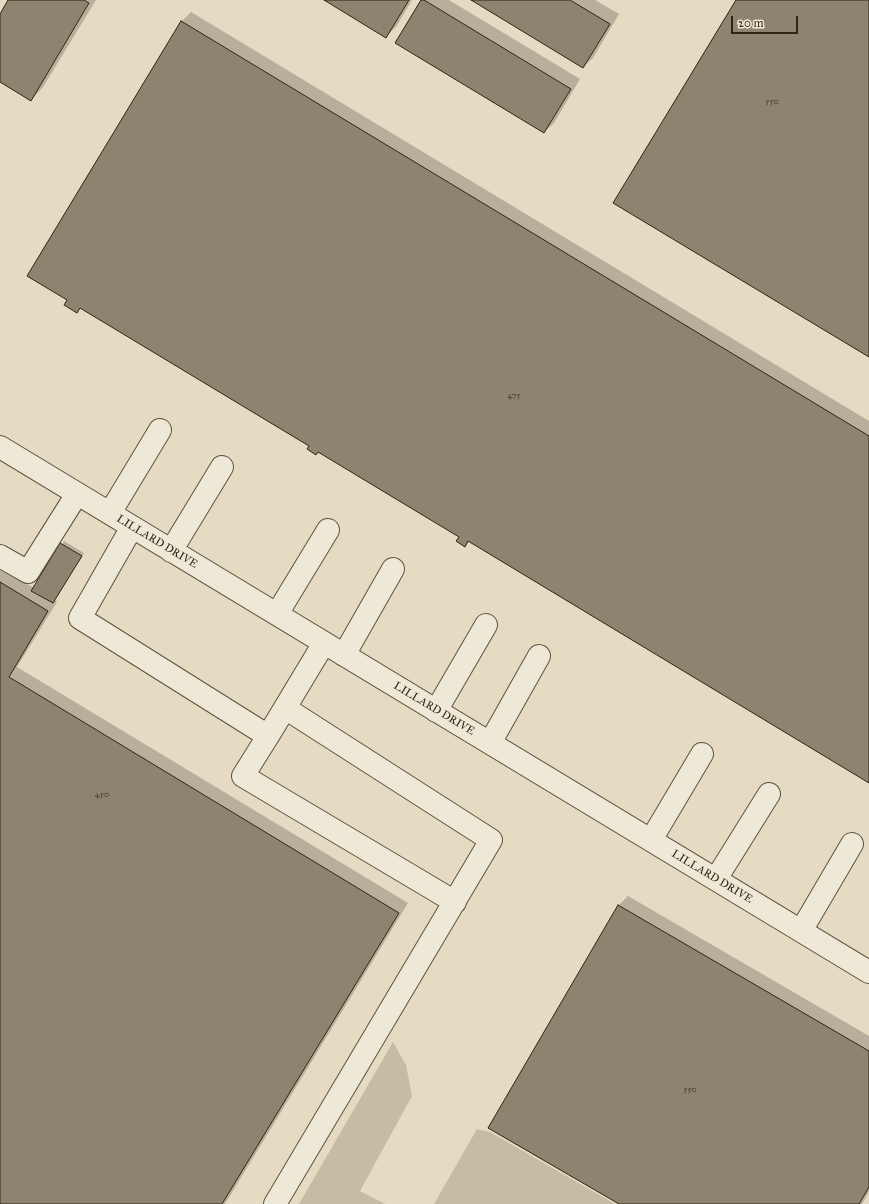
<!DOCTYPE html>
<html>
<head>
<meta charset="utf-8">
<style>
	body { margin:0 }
	#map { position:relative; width:869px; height:1204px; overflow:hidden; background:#e5dbc2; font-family:"IM FELL Great Primer",serif }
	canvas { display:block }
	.scale { position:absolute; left:731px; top:16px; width:67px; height:18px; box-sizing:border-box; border:2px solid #302413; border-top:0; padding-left:5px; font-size:12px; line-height:14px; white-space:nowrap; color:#302413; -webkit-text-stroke:3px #eee8d7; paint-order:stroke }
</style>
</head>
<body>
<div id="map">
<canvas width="869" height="1204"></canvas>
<div class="scale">20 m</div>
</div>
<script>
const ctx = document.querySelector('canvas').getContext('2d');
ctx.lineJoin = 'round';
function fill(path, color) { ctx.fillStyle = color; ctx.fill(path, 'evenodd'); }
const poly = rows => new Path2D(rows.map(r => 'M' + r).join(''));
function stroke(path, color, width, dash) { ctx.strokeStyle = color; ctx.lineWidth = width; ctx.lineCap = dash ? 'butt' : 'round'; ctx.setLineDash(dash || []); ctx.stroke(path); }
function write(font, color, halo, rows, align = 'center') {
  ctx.font = font + ' "IM FELL Great Primer",serif'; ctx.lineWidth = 4; ctx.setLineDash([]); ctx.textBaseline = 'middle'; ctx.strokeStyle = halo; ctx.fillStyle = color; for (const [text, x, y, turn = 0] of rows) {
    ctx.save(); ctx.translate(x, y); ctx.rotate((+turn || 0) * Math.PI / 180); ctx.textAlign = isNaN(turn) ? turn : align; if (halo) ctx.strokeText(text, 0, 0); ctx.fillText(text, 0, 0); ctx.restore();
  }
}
fill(poly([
	[393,1042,406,1065,412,1096,360,1191,385,1204,299,1204],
	[477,1129,490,1132,615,1204,434,1204]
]), '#c6bca4');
fill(poly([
	[9,0,96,0,43,87,31,100,0,81,0,15],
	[326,0,412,0,396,27,386,36],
	[422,0,449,0,580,79,554,123,544,132],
	[473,0,595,0,619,14,593,58,583,67],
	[191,12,869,421,869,782,470,541,465,546,460,536,82,307,77,312,69,300,28,275,182,21],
	[64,541,84,553,55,600,57,602,17,667,408,903,225,1204,0,1204,0,567,34,588],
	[628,896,869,1036,869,1192,862,1204,620,1204,489,1127,619,905]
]), '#0003');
const building = poly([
	[8,0,84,0,89,3,31,101,0,82,0,14,8,0],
	[324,0,409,0,386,38,324,0],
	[421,0,424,0,571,89,544,133,395,43,421,0],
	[471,0,570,0,610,24,583,68,471,0],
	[736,0,869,0,869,357,613,203,736,0],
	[181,21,869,436,869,783,468,541,465,547,456,541,459,537,318,452,316,455,307,449,309,446,80,308,77,313,64,305,67,300,27,276,181,21],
	[60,543,82,556,53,603,31,591,60,543],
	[0,582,48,611,9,677,399,913,222,1204,0,1204,0,582],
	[618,905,869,1051,869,1187,859,1204,619,1204,488,1128,618,905]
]);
fill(building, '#8e836e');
stroke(building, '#302413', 1);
const minor = poly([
	[0,447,869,972],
	[110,513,160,430],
	[132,527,80,618,268,736,324,643],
	[171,551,222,467],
	[0,556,28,572,77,494],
	[277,614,328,530],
	[344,655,393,569],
	[436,711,486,625],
	[268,736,243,776,455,902],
	[490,743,539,656],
	[651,840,702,754],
	[716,879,769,794],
	[801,931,852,844],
	[275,1204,491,840,285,708]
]);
stroke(minor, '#5d523f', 24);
stroke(minor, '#eee8d7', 22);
write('9px', '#483c2a', null, [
	["550",772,102],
	["475",514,396],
	["450",102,795],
	["550",690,1090]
]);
write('11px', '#302413', '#eee8d7', [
	["LILLARD DRIVE",157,542,31],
	["LILLARD DRIVE",434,709,31],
	["LILLARD DRIVE",712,877,31]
]);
</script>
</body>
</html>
